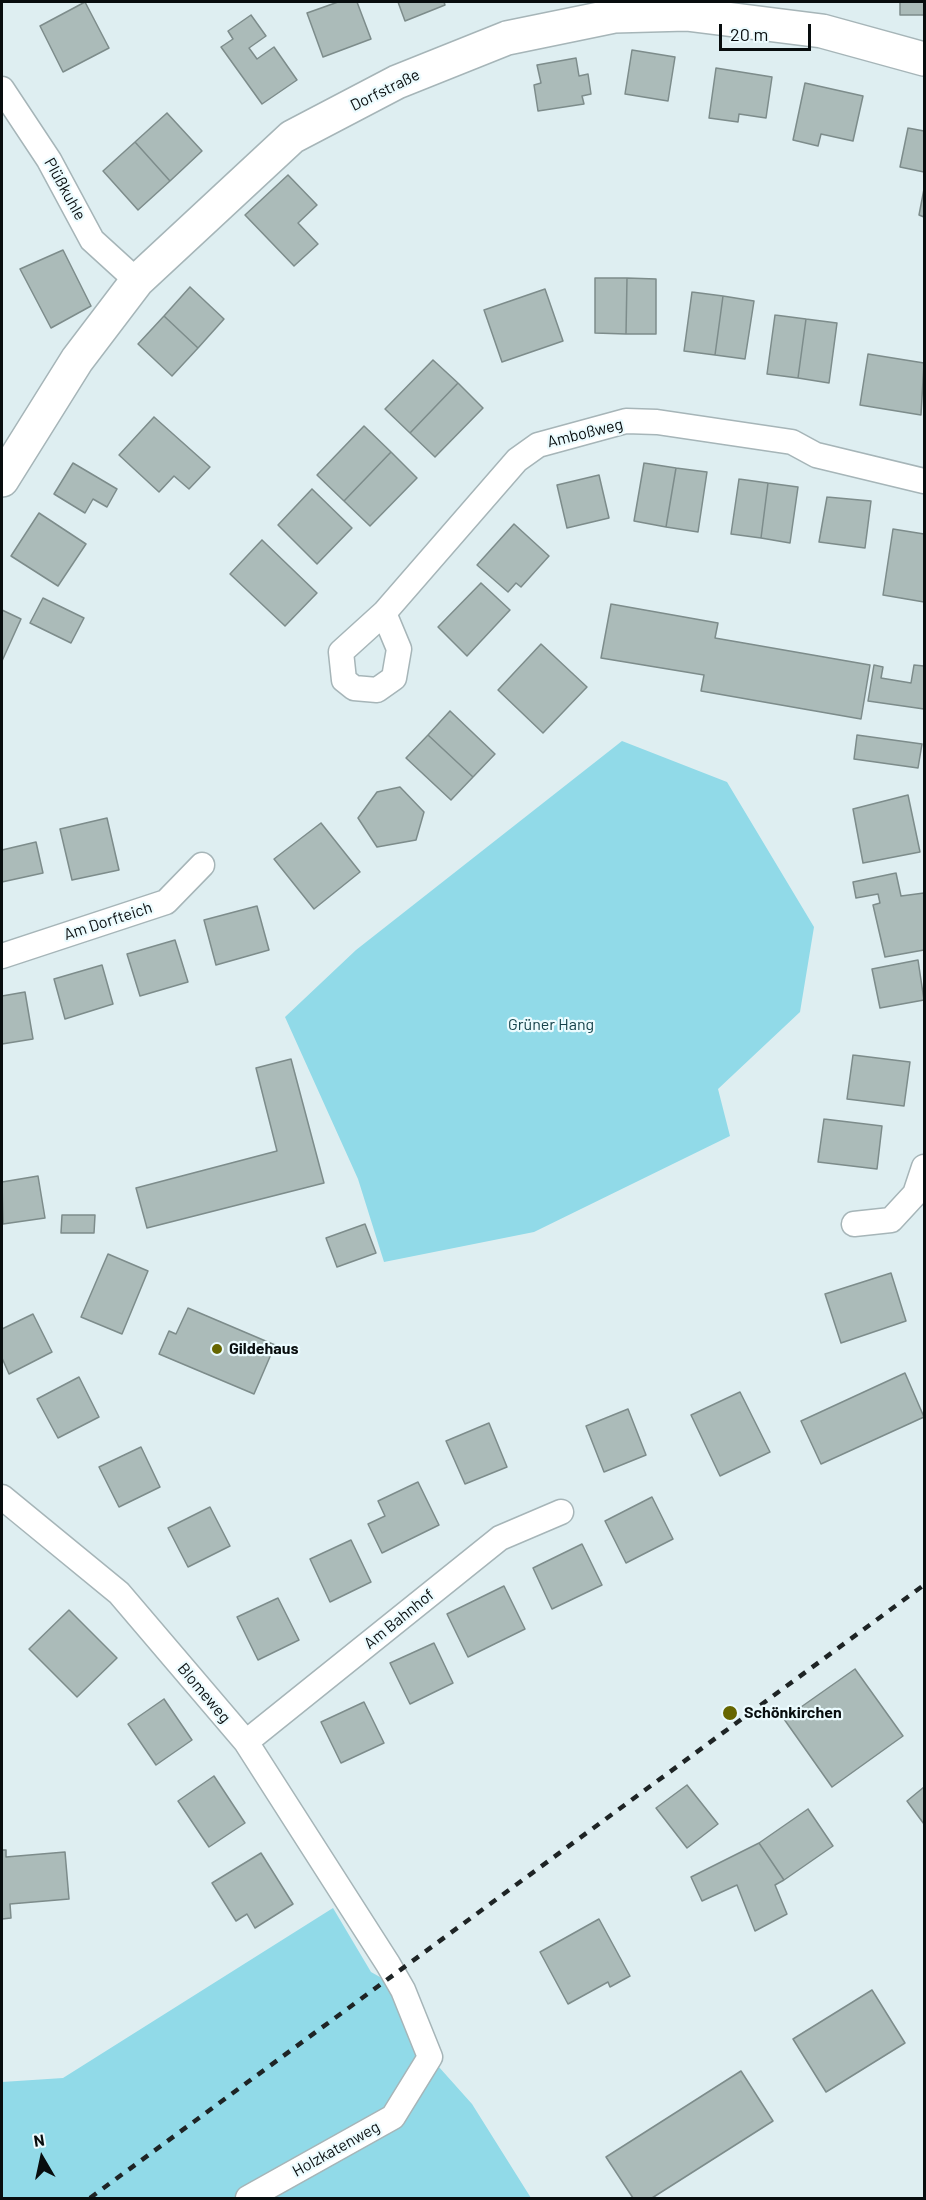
<!DOCTYPE html>
<html>
<head>
<meta charset="utf-8">
<style>
	body { margin:0 }
	#map { position:relative; width:926px; height:2200px; overflow:hidden; background:#deeef1; font-family:Barlow,sans-serif }
	canvas { display:block }
	.frame { position:absolute; inset:0; border:3px solid #080d0e; pointer-events:none }
	.north { position:absolute; left:12px; top:2128px; width:60px; height:60px; -webkit-text-stroke:4px #ebfbfe; paint-order:stroke; rotate:351deg; font-size:16px; font-weight:700; line-height:24px; text-align:center; color:#080d0e }
	.north::after { content:''; display:block; margin:auto; width:21px; height:27px; background:#080d0e; clip-path:polygon(50% 0,100% 100%,50% 72%,0 100%) }
	.scale { position:absolute; left:719px; top:24px; width:92px; height:27px; box-sizing:border-box; border:3px solid #080d0e; border-top:0; padding-left:8px; font-size:18px; line-height:21px; white-space:nowrap; color:#080d0e; -webkit-text-stroke:4px #ebfbfe; paint-order:stroke }
</style>
</head>
<body>
<div id="map">
<canvas width="926" height="2200"></canvas>
<div class="frame"></div>
<div class="north">N</div>
<div class="scale">20 m</div>
</div>
<script>
const ctx = document.querySelector('canvas').getContext('2d');
ctx.lineJoin = 'round';
function fill(path, color) { ctx.fillStyle = color; ctx.fill(path, 'evenodd'); }
const poly = rows => new Path2D(rows.map(r => 'M' + r).join(''));
function stroke(path, color, width, dash) { ctx.strokeStyle = color; ctx.lineWidth = width; ctx.lineCap = dash ? 'butt' : 'round'; ctx.setLineDash(dash || []); ctx.stroke(path); }
function write(font, color, halo, rows, align = 'center') {
  ctx.font = font + ' Barlow,sans-serif'; ctx.lineWidth = 4.5; ctx.setLineDash([]); ctx.textBaseline = 'middle'; ctx.strokeStyle = halo; ctx.fillStyle = color; for (const [text, x, y, turn = 0] of rows) {
    ctx.save(); ctx.translate(x, y); ctx.rotate((+turn || 0) * Math.PI / 180); ctx.textAlign = isNaN(turn) ? turn : align; if (halo) ctx.strokeText(text, 0, 0); ctx.fillText(text, 0, 0); ctx.restore();
  }
}
fill(poly([
	[622,741,727,782,814,927,800,1012,718,1089,730,1136,534,1232,384,1262,358,1179,285,1017,356,950],
	[333,1908,371,1972,403,1990,430,2057,472,2104,531,2198,2,2198,2,2082,63,2078]
]), '#91dae8');
const building = poly([
	[85,2,109,48,63,72,40,26,85,2],
	[338,2,357,2,371,39,323,57,307,13,338,2],
	[398,2,444,2,445,5,405,21,398,2],
	[900,2,924,2,924,15,900,15,900,2],
	[251,15,266,36,249,48,257,59,274,47,297,80,262,104,221,47,233,39,228,31,251,15],
	[632,50,675,57,668,101,625,94,632,50],
	[576,58,579,76,588,74,591,94,582,96,584,104,538,111,534,85,541,83,537,65,576,58],
	[716,68,772,77,766,118,739,114,738,122,709,118,716,68],
	[805,83,863,96,853,141,821,134,818,146,793,140,805,83],
	[167,113,202,151,170,181,135,142,167,113],
	[908,128,924,131,924,172,900,167,908,128],
	[135,142,170,181,138,210,103,171,135,142],
	[288,175,317,205,298,223,318,244,294,266,245,215,288,175],
	[924,189,924,217,919,215,924,189],
	[63,250,91,306,51,328,20,269,63,250],
	[595,278,627,278,626,334,595,333,595,278],
	[627,278,656,279,656,334,626,334,627,278],
	[190,287,224,319,198,348,164,316,190,287],
	[545,289,563,341,502,362,484,310,545,289],
	[692,292,723,296,715,355,684,351,692,292],
	[723,296,754,301,745,359,715,355,723,296],
	[775,315,806,319,798,378,767,374,775,315],
	[164,316,198,348,172,376,138,344,164,316],
	[806,319,837,323,829,383,798,378,806,319],
	[868,354,924,363,921,415,860,405,868,354],
	[433,360,458,383,410,433,385,409,433,360],
	[458,383,483,408,435,457,410,433,458,383],
	[154,417,210,467,189,489,174,476,159,492,119,455,154,417],
	[364,426,391,452,344,501,317,475,364,426],
	[391,452,417,478,370,526,344,501,391,452],
	[73,463,117,489,107,507,93,499,85,513,54,494,73,463],
	[644,463,676,468,666,527,634,521,644,463],
	[676,468,707,472,698,532,666,527,676,468],
	[599,475,609,518,567,528,557,485,599,475],
	[739,479,768,483,761,538,731,534,739,479],
	[768,483,798,487,790,543,761,538,768,483],
	[312,489,352,528,317,564,278,525,312,489],
	[827,497,871,501,865,548,819,542,827,497],
	[39,513,86,544,58,586,11,556,39,513],
	[514,524,549,556,521,587,516,583,508,592,477,565,514,524],
	[893,529,924,534,924,602,883,595,893,529],
	[262,540,317,593,285,626,230,574,262,540],
	[481,583,510,610,467,656,438,627,481,583],
	[43,598,84,618,71,643,30,623,43,598],
	[611,604,718,623,715,638,870,665,861,719,701,691,704,675,601,658,611,604],
	[2,610,21,619,2,661,2,610],
	[541,644,587,687,543,733,498,690,541,644],
	[874,665,883,667,881,678,911,683,914,665,924,666,924,709,868,701,874,665],
	[450,711,495,754,473,777,428,735,450,711],
	[428,735,473,777,451,800,406,758,428,735],
	[857,735,922,744,918,768,854,759,857,735],
	[400,787,424,812,416,840,377,847,358,818,377,792,400,787],
	[908,795,920,852,863,863,853,809,908,795],
	[107,818,119,870,72,880,60,829,107,818],
	[321,823,360,872,314,909,274,859,321,823],
	[36,842,43,873,2,882,2,850,36,842],
	[896,873,901,896,924,893,924,950,885,957,873,905,880,903,878,894,856,898,853,882,896,873],
	[257,906,269,950,216,965,204,920,257,906],
	[175,940,188,982,140,996,127,954,175,940],
	[918,960,924,1000,880,1008,872,969,918,960],
	[102,965,113,1004,65,1019,54,979,102,965],
	[25,992,33,1039,2,1044,2,996,25,992],
	[853,1055,910,1062,904,1106,847,1099,853,1055],
	[291,1059,324,1183,147,1228,136,1188,277,1151,256,1068,291,1059],
	[824,1119,882,1126,877,1169,818,1162,824,1119],
	[38,1176,45,1218,3,1224,2,1182,38,1176],
	[62,1215,95,1215,94,1233,61,1233,62,1215],
	[365,1224,376,1253,337,1267,326,1238,365,1224],
	[108,1254,148,1271,122,1334,81,1317,108,1254],
	[891,1273,906,1321,841,1343,825,1294,891,1273],
	[188,1308,275,1345,254,1394,159,1354,169,1331,176,1334,188,1308],
	[33,1314,52,1352,9,1374,2,1358,2,1329,33,1314],
	[905,1373,924,1417,821,1464,801,1421,905,1373],
	[79,1377,99,1417,58,1438,37,1399,79,1377],
	[740,1392,770,1452,720,1476,691,1415,740,1392],
	[628,1409,646,1455,604,1472,586,1426,628,1409],
	[489,1423,507,1467,465,1484,446,1441,489,1423],
	[141,1447,160,1487,119,1507,99,1467,141,1447],
	[418,1482,439,1525,382,1553,368,1524,385,1516,378,1501,418,1482],
	[652,1497,673,1539,626,1563,605,1521,652,1497],
	[210,1507,230,1546,188,1567,168,1528,210,1507],
	[351,1540,371,1582,330,1602,310,1559,351,1540],
	[582,1544,602,1585,552,1609,533,1568,582,1544],
	[504,1586,525,1629,468,1657,447,1614,504,1586],
	[278,1598,299,1640,258,1660,237,1617,278,1598],
	[69,1610,117,1658,77,1697,29,1649,69,1610],
	[434,1643,453,1683,410,1704,390,1663,434,1643],
	[855,1669,903,1736,832,1787,784,1719,855,1669],
	[164,1699,192,1740,156,1765,128,1724,164,1699],
	[364,1702,384,1743,341,1763,321,1722,364,1702],
	[214,1776,245,1823,209,1847,178,1801,214,1776],
	[687,1785,718,1824,687,1848,656,1808,687,1785],
	[924,1787,924,1824,907,1801,924,1787],
	[808,1809,833,1846,784,1880,759,1843,808,1809],
	[759,1843,784,1880,775,1885,787,1914,755,1931,737,1885,702,1901,691,1877,759,1843],
	[2,1850,6,1850,6,1857,65,1852,69,1899,10,1904,11,1918,2,1919,2,1850],
	[261,1853,293,1904,255,1928,247,1914,236,1921,212,1883,261,1853],
	[599,1919,630,1976,610,1987,608,1982,568,2004,540,1952,599,1919],
	[872,1990,905,2043,826,2092,793,2039,872,1990],
	[741,2071,773,2121,652,2198,633,2198,606,2157,741,2071]
]);
fill(building, '#abbbb9');
stroke(building, '#7d8c8b', 1.5);
const street = poly([
	[2,89,49,160,92,240,137,281],
	[384,613,399,649,394,678,377,690,354,688,344,680,341,652,384,613,517,460,538,445,626,421,657,422,792,442,816,455,924,481],
	[2,956,166,902,202,865],
	[854,1224,891,1220,915,1194,924,1167],
	[2,1497,119,1593,246,1742,388,1964,403,1990,430,2057,393,2117,248,2198],
	[246,1742,500,1538,561,1512]
]);
const secondary = poly([
	[2,480,77,360,137,281,292,137,397,82,507,38,614,16,686,14,822,31,924,59]
]);
stroke(street, '#a6b5b8', 27);
stroke(secondary, '#a6b5b8', 36);
stroke(street, '#fff', 24);
stroke(secondary, '#fff', 33);
stroke(poly([
	[90,2198,924,1585]
]), '#1e2425', 4.5, [8, 8]);
for (const [x, y, r, color] of [
	[217,1349,6,"#660"],
	[730,1713,8,"#660"]
]) { const dot = new Path2D(); dot.arc(x, y, r, 0, 2 * Math.PI); ctx.fillStyle = color; ctx.fill(dot); stroke(dot, '#ebfbfe', 2); }
write('16px', '#080d0e', '#ebfbfe', [
	["Dorfstraße",385,90,-26],
	["Plüßkuhle",65,189,61],
	["Amboßweg",585,433,-14],
	["Am Dorfteich",108,921,-18],
	["Am Bahnhof",399,1619,-39],
	["Blomeweg",204,1693,50],
	["Holzkatenweg",336,2149,-29]
]);
write('16px', '#144149', '#ebfbfe', [
	["Grüner Hang",551,1025]
]);
write('bold 16px', '#080d0e', '#ebfbfe', [
	["Gildehaus",229,1349],
	["Schönkirchen",744,1713]
], 'left');
</script>
</body>
</html>
